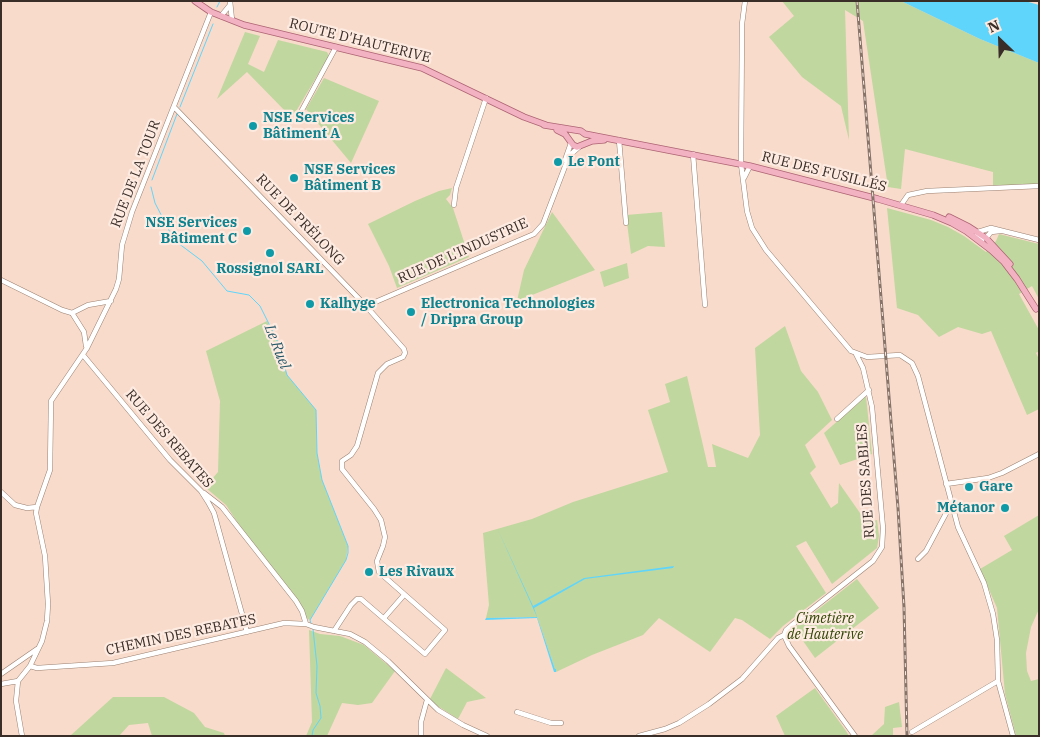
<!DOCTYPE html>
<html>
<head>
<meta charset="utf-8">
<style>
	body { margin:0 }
	#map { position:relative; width:1040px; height:737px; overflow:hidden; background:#f8dbcb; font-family:"IBM Plex Serif",serif }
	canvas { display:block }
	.frame { position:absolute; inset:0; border:2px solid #3a2e28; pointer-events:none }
	.north { position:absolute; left:975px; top:15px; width:50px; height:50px; -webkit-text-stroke:4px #fdebe1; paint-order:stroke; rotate:336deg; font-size:14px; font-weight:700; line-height:20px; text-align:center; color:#3a2e28 }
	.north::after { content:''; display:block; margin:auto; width:18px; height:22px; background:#3a2e28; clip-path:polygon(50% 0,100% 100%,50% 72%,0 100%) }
</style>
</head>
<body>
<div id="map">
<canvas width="1040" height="737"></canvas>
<div class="frame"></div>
<div class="north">N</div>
</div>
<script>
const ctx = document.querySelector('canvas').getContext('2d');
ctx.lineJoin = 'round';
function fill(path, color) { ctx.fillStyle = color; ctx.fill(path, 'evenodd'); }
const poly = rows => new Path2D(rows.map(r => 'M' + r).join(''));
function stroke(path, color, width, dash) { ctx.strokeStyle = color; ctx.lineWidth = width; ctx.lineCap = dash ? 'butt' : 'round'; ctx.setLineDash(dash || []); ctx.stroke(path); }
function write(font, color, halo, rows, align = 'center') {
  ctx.font = font + ' "IBM Plex Serif",serif'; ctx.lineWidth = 4.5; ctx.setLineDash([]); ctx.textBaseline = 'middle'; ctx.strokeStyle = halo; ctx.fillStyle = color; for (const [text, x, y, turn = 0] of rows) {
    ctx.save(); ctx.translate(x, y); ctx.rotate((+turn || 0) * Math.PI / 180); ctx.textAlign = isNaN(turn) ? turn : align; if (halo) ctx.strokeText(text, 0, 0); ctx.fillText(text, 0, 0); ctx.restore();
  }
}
fill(poly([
	[782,1,901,1,980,39,1039,63,1039,186,993,186,993,172,905,149,901,189,888,187,863,21,845,10,849,140,841,106,802,77,769,37,794,16],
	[245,32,260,36,248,64,264,72,278,40,327,52,329,56,295,113,289,115,247,72,217,99],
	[324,78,379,101,351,163,306,109],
	[452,188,450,195,446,199,453,208,469,257,397,288,389,266,368,224,415,201,439,191],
	[887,208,931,220,948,227,964,236,986,252,996,241,999,234,1039,244,1039,299,1032,286,1019,294,1039,330,1039,351,1036,353,1039,359,1039,409,1027,415,991,331,982,334,958,327,939,337,918,315,897,308],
	[552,212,595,270,517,301,524,270],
	[662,212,665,247,648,246,631,254,626,215],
	[627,263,629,278,604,287,600,272],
	[267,321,277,340,287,375,316,410,317,453,322,480,348,546,346,560,310,620,306,618,302,611,253,546,226,505,205,487,218,472,220,401,206,351],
	[785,326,801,371,818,392,832,420,805,445,816,467,810,473,831,508,838,503,839,483,867,523,877,520,879,536,877,548,832,584,806,541,796,546,826,593,783,626,770,639,742,620,735,618,710,652,659,618,643,635,592,655,556,672,537,617,486,618,489,605,483,533,532,519,573,502,668,472,648,410,670,402,665,384,687,376,708,467,716,467,712,444,748,458,760,435,755,348],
	[866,396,872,454,840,465,824,433],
	[1039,515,1039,609,1031,627,1026,653,1027,671,1031,681,1039,679,1039,736,1016,736,1005,694,997,608,980,569,1012,550,1004,536],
	[857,579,879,608,815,658,794,628],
	[309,630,320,634,340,636,364,645,395,671,372,703,358,705,342,703,327,736,306,736,312,722],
	[446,668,486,698,467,702,458,719,436,705,430,699],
	[815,688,846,731,849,736,785,736,776,716],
	[113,697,164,697,194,713,205,727,224,733,225,736,152,736,148,723,129,725,119,736,70,736],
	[899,702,902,727,893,728,893,736,871,736,884,724,885,707]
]), '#c0d79f');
fill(poly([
	[901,1,1025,1,1039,5,1039,63,980,39],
	[498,530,533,606,584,578,674,566,673,568,585,579,534,608,555,669,556,669,556,672,554,672,537,618,485,620,486,618,537,617]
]), '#5fd5fb');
stroke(poly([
	[217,7,220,1],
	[180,107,213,24],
	[152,180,177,114],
	[151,187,155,203,174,240,202,261,227,291,249,295,260,306,277,340,287,375,316,410,317,453,322,480,348,546,348,553,346,560,310,620,311,624],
	[312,736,313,730,321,718,320,706,316,693,317,666,313,629]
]), '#5fd5fb', 1);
const minor = poly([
	[230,1,232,20],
	[745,1,742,24,741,164,747,211,752,228,766,250,851,351,867,357,900,355,912,363,918,376,958,527,984,583,993,614,997,640,998,681,1013,736],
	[221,16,230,5],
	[174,107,366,306,404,349,405,353,403,357,387,364,378,373,357,446,351,455,342,461,342,469,374,509,381,520,385,537,383,546,377,561,379,572,445,630,425,654,361,599,357,599,351,605,334,631],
	[302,110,336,47],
	[619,140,626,223],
	[693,154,705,305],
	[565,160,571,143],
	[744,178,750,166],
	[454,205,456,188,486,98],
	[901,205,908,195,927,191,1039,186],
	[983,237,986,238,991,232,1000,231],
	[982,241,977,235,978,232,991,228,1039,240],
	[1,280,62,310,72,313],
	[366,306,534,234,543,224,569,156,579,147],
	[87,348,86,346,84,332,72,313,88,305,111,301],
	[83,355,170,460,201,491,208,502,214,513,247,632],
	[837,419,869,390],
	[946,484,988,478,1002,473,1039,454],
	[1,492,15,505,27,508,37,507],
	[204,493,222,507,296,601,302,611,306,624],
	[918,559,926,551,951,504],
	[384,618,404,595],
	[30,666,37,668,113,663,284,623,306,624,314,627,350,634,365,642,388,661,438,710,463,725,487,736],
	[1,674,37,649],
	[18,681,30,666,42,641,47,621,48,604,45,556,36,513,37,507,50,470,51,401,87,348,116,289,119,279,122,245,132,212,211,12],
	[18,681,16,701,22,736],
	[1,684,18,681],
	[517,712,551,723,561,723],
	[912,732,998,681],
	[421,736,421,722,427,700],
	[639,736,665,729,679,723,709,704,742,679,778,638,784,635],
	[855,736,789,646,784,635,786,630,792,625,873,561,882,547,883,528,872,407,863,368,856,354]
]);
const major = poly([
	[195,1,211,12,244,25,422,68,524,117,546,125],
	[544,125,581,131,585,134,750,166,878,199,933,215,952,223,966,231,991,250,1004,262,1017,279,1036,309],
	[557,130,565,134,573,145,577,147,592,141,604,140],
	[949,217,969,227,986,238,1010,264]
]);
stroke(minor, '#9a8071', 5.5);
stroke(major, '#ac6372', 7);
stroke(minor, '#fff', 4.5);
stroke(major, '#f2b2c2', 5.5);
const rail = poly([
	[857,1,898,508,904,607,907,736]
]);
stroke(rail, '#867369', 3);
stroke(rail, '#fdebe1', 1, [4]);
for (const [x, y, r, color] of [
	[253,126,5,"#0f9aa8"],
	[558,162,5,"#0f9aa8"],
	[294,178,5,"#0f9aa8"],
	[247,231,5,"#0f9aa8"],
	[270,253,5,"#0f9aa8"],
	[310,304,5,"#0f9aa8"],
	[411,312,5,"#0f9aa8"],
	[969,487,5,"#0f9aa8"],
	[1005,508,5,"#0f9aa8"],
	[369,572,5,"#0f9aa8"]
]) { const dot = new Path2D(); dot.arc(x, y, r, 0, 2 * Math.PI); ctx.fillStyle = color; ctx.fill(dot); stroke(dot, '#fdebe1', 2); }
write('14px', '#3a2e28', '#fdebe1', [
	["ROUTE D'HAUTERIVE",360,41,14],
	["RUE DES FUSILLÉS",824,172,14],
	["RUE DE LA TOUR",136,174,-69],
	["RUE DE PRÉLONG",300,220,46],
	["RUE DE L'INDUSTRIE",463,251,-24],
	["RUE DES REBATES",169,439,49],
	["RUE DES SABLES",866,481,-94],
	["CHEMIN DES REBATES",181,635,-12]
]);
write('bold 14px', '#0d838f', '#fdebe1', [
	["NSE Services",263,118],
	["Bâtiment A",263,134],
	["Le Pont",568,162],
	["NSE Services",304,170],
	["Bâtiment B",304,186],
	["NSE Services",237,223,"right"],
	["Bâtiment C",237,239,"right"],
	["Rossignol SARL",270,269,"center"],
	["Kalhyge",320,304],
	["Electronica Technologies",421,304],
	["/ Dripra Group",421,320],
	["Gare",979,487],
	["Métanor",995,508,"right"],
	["Les Rivaux",379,572]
], 'left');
write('italic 14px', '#314404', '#fdebe1', [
	["Cimetière",825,619],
	["de Hauterive",825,635]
]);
write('italic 15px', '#265767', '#fdebe1', [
	["Le Ruel",277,347,69]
]);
</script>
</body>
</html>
